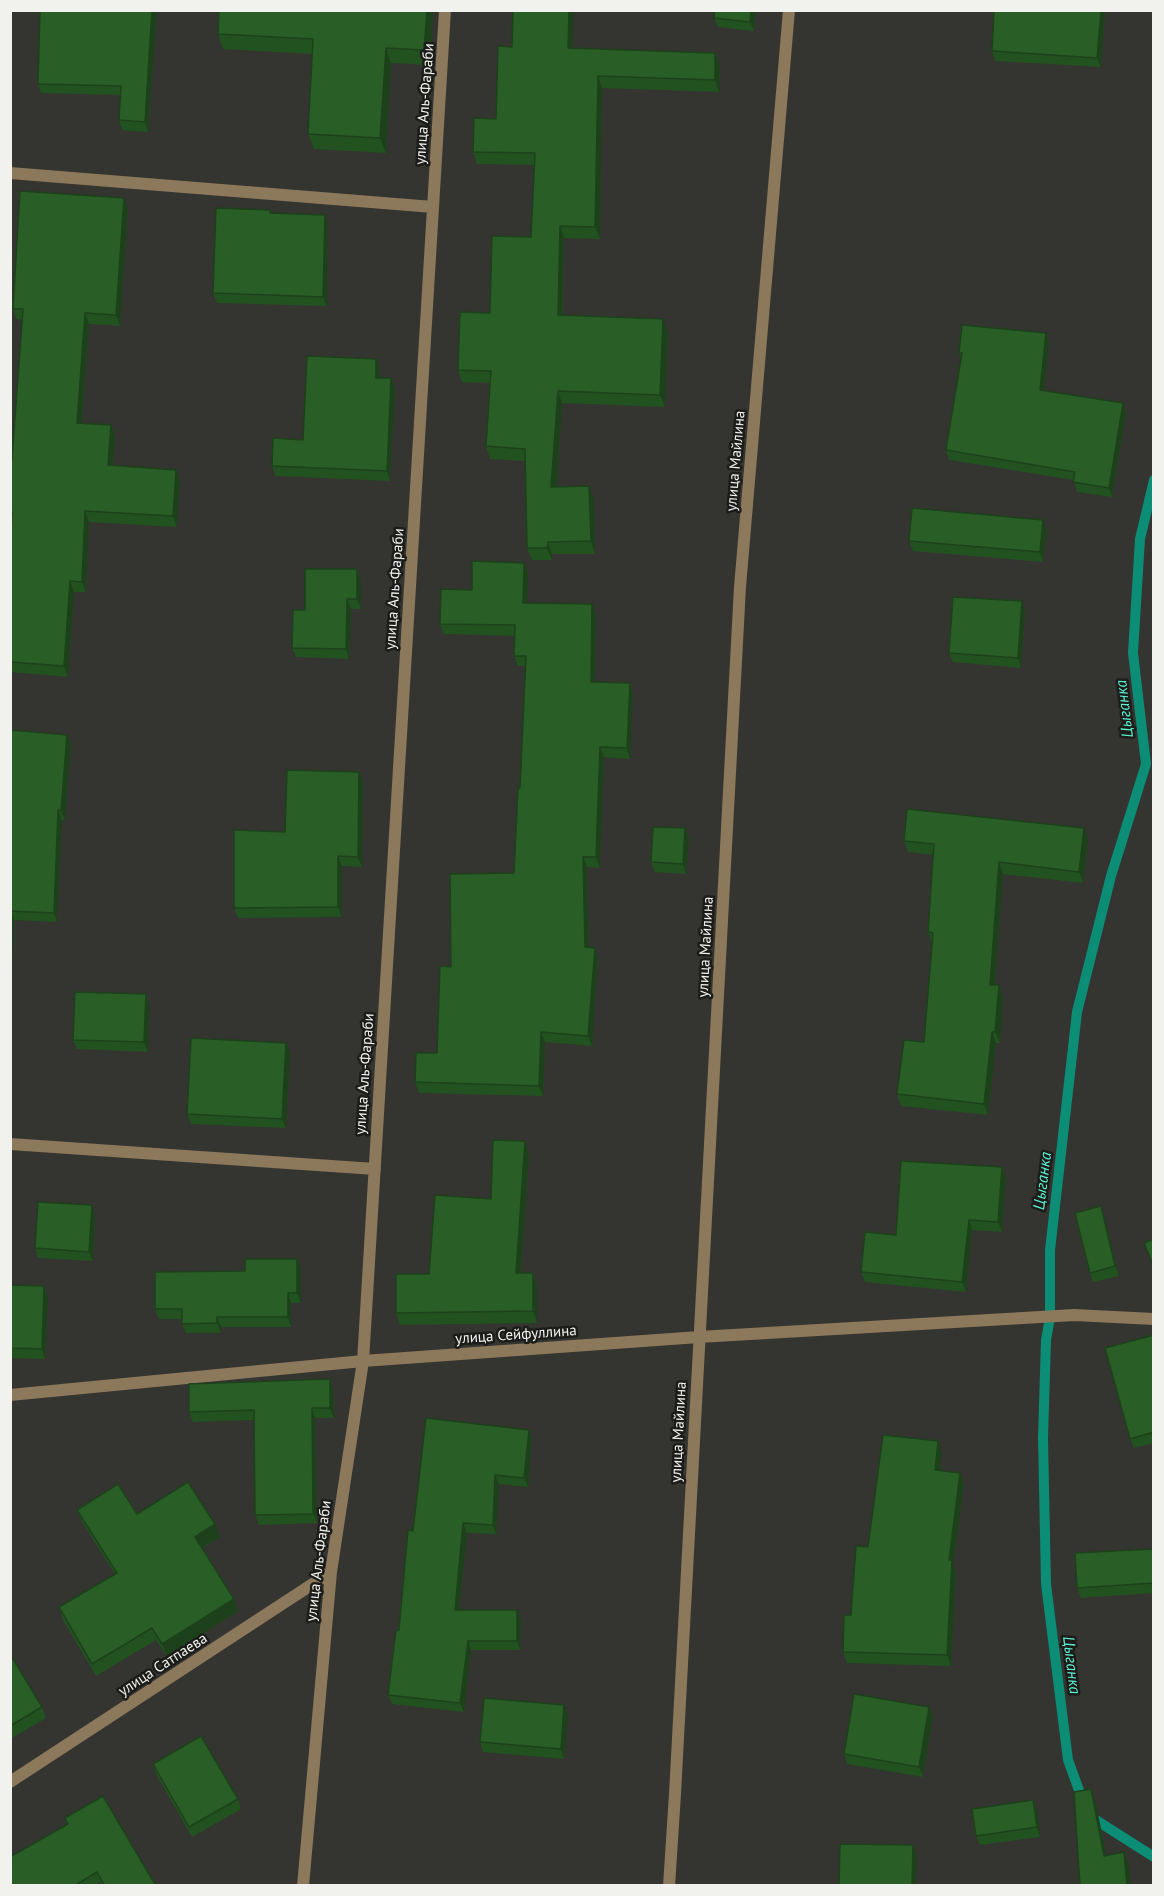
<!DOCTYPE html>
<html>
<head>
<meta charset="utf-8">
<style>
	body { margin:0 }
	#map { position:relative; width:1164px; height:1896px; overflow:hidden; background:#343430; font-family:"PT Sans",sans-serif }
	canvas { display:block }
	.frame { position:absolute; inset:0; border:12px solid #f1f1ee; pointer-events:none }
</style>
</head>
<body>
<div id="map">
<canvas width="1164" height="1896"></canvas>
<div class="frame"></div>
</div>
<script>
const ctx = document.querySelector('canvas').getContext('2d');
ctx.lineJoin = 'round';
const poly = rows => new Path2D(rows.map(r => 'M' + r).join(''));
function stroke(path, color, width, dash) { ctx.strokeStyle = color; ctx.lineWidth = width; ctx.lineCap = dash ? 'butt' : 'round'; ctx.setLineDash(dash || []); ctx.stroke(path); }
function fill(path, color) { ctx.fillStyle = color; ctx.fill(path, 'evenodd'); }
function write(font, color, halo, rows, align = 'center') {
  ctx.font = font + ' "PT Sans",sans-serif'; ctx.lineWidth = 5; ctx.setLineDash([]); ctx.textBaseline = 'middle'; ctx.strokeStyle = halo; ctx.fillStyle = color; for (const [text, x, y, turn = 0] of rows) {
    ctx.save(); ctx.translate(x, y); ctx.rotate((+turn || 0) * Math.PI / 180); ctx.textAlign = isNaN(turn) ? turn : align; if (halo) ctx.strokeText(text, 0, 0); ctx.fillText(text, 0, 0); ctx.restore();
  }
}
stroke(poly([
	[1154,480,1140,539,1133,653,1146,764,1111,876,1077,1012,1050,1250,1050,1317,1046,1340,1043,1438,1046,1584,1068,1760,1088,1815,1154,1857]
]), '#0c8d76', 10);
stroke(poly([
	[10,173,433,207],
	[10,1144,375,1169],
	[10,1395,363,1361,699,1337,1074,1315,1154,1319],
	[10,1782,331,1572],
	[303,1886,331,1572,363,1361,445,10],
	[669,1886,675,1794,740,587,789,10]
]), '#8c785b', 12);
fill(poly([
	[40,10,157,10,148,132,122,130,119,120,121,95,41,93,38,84],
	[219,10,433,10,430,65,391,63,386,153,314,149,308,134,313,54,223,49,218,34],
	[756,10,754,31,718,27,714,18],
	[994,10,1105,10,1101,67,995,61,992,51],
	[572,49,720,65,719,92,602,88,600,239,564,238,563,316,668,331,665,407,562,403,557,487,594,498,595,554,552,554,552,560,532,560,527,548,525,461,490,459,486,446,490,383,462,382,458,370,490,313,531,237,534,165,477,164,473,152,496,119],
	[124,198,128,208,120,326,89,324,82,423,111,425,115,436,113,466,180,480,177,527,89,522,86,592,74,592,68,677,10,672,10,547,12,522,10,522,10,459,12,459,23,320,16,319,13,309],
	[271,213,328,224,327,306,217,303,213,293],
	[1046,333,1049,343,1044,390,1126,413,1112,497,1077,492,1074,480,949,460,946,450,961,358,959,353],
	[376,359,380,369,380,378,395,388,390,481,275,476,272,466,303,440],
	[1047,530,1043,562,913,551,909,541],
	[524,563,528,573,527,603,596,615,595,682,630,683,633,694,630,759,604,757,600,868,587,867,589,948,595,948,598,958,592,1046,545,1042,543,1096,419,1093,415,1082,437,1053,451,967,514,873,520,788,526,666,518,666,514,656,515,636,444,634,440,624,472,590],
	[357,569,361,579,361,609,351,609,349,659,296,657,292,648,305,610],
	[1025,611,1021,668,953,662,949,653],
	[10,730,67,735,71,744,65,820,62,820,57,922,14,920,12,976,10,976],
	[363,781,362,867,342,866,342,917,238,918,234,908,285,832],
	[685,828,689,838,686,874,655,872,651,862],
	[1088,839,1083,883,1003,874,995,985,999,985,1003,997,1000,1043,996,1043,988,1115,901,1106,897,1094,924,1042,932,943,928,932,933,855,908,852,904,841],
	[146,994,149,1004,148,1052,77,1049,73,1040],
	[290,1052,286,1128,191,1124,187,1114],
	[529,1153,521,1273,533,1273,537,1284,537,1323,400,1325,396,1313],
	[1002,1167,1006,1177,1002,1232,972,1230,966,1292,865,1282,861,1272],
	[95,1215,93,1261,38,1258,35,1248],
	[1104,1216,1119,1276,1093,1282,1090,1273],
	[301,1269,301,1303,291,1303,291,1327,221,1327,221,1333,186,1333,182,1324,182,1319,159,1319,155,1309,245,1271],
	[10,1285,48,1296,45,1359,12,1358,10,1355],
	[1154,1335,1154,1443,1134,1448,1130,1439],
	[333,1388,334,1418,315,1418,317,1523,259,1525,255,1515,254,1420,193,1422,189,1412],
	[529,1430,532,1439,528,1487,499,1484,496,1534,467,1533,459,1610,517,1610,521,1620,520,1650,471,1650,464,1712,392,1704,388,1695,413,1531],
	[942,1452,940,1470,960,1473,964,1484,953,1565,956,1571,951,1666,847,1663,843,1652,868,1547],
	[77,1510,137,1514,220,1537,202,1548,234,1599,238,1611,167,1656,156,1640,96,1676,63,1620,59,1607,115,1574,82,1522],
	[1154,1549,1154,1593,1081,1598,1077,1588],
	[10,1654,42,1707,46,1718,10,1739],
	[929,1707,933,1716,923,1777,847,1764,844,1754],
	[568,1715,564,1759,483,1752,480,1742],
	[153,1764,238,1799,241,1809,192,1837,156,1774],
	[1033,1800,1037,1810,1040,1837,980,1845,976,1836],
	[65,1818,156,1886,102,1886,100,1882,94,1886,10,1886,67,1825]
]), '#235221');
fill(poly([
	[152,10,157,10,148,132,145,122],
	[427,10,433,10,430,65,424,50],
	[569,10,574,10,572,60,568,48],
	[751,10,756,10,754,31,750,22],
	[1101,10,1105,10,1101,67,1097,58],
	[386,48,391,63,386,153,380,138],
	[715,53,720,65,719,92,715,80],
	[598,76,602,88,600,239,595,227],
	[124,198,128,208,120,326,116,315],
	[325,215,328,224,327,306,323,297],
	[560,226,564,238,562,328,558,315],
	[85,313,89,324,81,433,77,423],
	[663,319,668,331,665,407,660,395],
	[1046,333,1049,343,1043,399,1040,390],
	[376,359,380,369,379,388,376,378],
	[391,378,395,388,390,481,387,471],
	[558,391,562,403,556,499,551,487],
	[1123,403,1126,413,1112,497,1109,488],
	[111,425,115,436,112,476,108,465],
	[176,470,180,480,177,527,173,516],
	[589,486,594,498,595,554,591,541],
	[85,511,89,522,86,592,82,582],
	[1043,520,1047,530,1043,562,1040,552],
	[548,542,552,554,552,560,547,548],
	[524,563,528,573,527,614,523,603],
	[357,569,361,579,361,609,357,599],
	[70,581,74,592,68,677,64,666],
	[347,599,351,609,349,659,346,649],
	[1022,601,1025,611,1021,668,1018,658],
	[592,604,596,615,595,692,591,682],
	[630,683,633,694,630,759,627,748],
	[67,735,71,744,65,820,61,811],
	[600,747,604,757,600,868,596,857],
	[359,772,363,781,362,867,358,857],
	[58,810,62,820,57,922,54,913],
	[685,828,689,838,686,874,683,864],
	[1084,828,1088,839,1083,883,1079,872],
	[338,856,342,866,342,917,338,907],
	[583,857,587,867,589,958,585,947],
	[999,862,1003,874,994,996,990,985],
	[10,911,14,920,12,976,10,972],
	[595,948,598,958,592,1046,588,1036],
	[999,985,1003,997,1000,1043,995,1032],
	[146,994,149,1004,148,1052,144,1042],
	[541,1032,545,1042,543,1096,539,1086],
	[992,1032,996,1043,988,1115,984,1104],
	[286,1043,290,1052,286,1128,282,1119],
	[525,1141,529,1153,520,1284,516,1273],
	[1002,1167,1006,1177,1002,1232,998,1222],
	[92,1205,95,1215,93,1261,89,1252],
	[1101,1206,1104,1216,1119,1276,1115,1266],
	[969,1220,972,1230,966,1292,962,1282],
	[297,1259,301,1269,301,1303,297,1293],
	[533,1273,537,1284,537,1323,533,1311],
	[44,1286,48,1296,45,1359,42,1349],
	[288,1293,291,1303,291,1327,288,1317],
	[217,1317,221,1327,221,1333,217,1323],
	[330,1379,333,1388,334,1418,330,1408],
	[312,1408,315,1418,317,1523,313,1514],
	[529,1430,532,1439,528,1487,524,1478],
	[938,1441,942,1452,939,1481,935,1470],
	[960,1473,964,1484,953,1565,956,1571,951,1666,947,1655,949,1560],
	[495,1475,499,1484,496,1534,493,1525],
	[463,1523,467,1533,458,1619,455,1610],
	[215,1524,220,1537,199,1549,195,1537],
	[234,1599,238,1611,167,1656,162,1644],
	[517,1610,521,1620,520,1650,517,1641],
	[468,1641,471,1650,464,1712,460,1703],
	[564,1705,568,1715,564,1759,561,1749],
	[929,1707,933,1716,923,1777,919,1767],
	[1091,1789,1096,1803,1109,1870,1104,1856],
	[1033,1800,1037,1810,1040,1837,1037,1827],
	[913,1845,917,1854,916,1886,912,1886],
	[1124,1852,1129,1866,1131,1886,1127,1886]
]), '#1d421b');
const building = poly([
	[40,10,152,10,145,122,119,120,121,86,38,84,40,10],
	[219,10,427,10,424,50,386,48,380,138,308,134,313,39,218,34,219,10],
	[513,10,569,10,568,48,715,53,715,80,598,76,595,227,560,226,558,315,663,319,660,395,558,391,551,487,589,486,591,541,548,542,547,548,527,548,525,449,486,446,491,371,458,370,460,312,490,313,492,236,531,237,535,153,473,152,474,118,496,119,498,46,512,47,513,10],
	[715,10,751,10,750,22,714,18,715,10],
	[994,10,1101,10,1097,58,992,51,994,10],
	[20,191,124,198,116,315,85,313,77,423,111,425,108,465,176,470,173,516,85,511,82,582,70,581,64,666,10,662,10,548,12,512,10,512,10,459,12,459,23,309,13,309,20,191],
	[216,208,270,210,270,213,325,215,323,297,213,293,216,208],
	[962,325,1046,333,1040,390,1123,403,1109,488,1073,482,1075,472,946,450,962,353,959,353,962,325],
	[307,356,376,359,376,378,391,378,387,471,272,466,273,438,303,440,307,356],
	[912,508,1043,520,1040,552,909,541,912,508],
	[472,561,524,563,523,603,592,604,591,682,630,683,627,748,600,747,596,857,583,857,585,947,595,948,588,1036,541,1032,539,1086,415,1082,416,1053,437,1053,440,966,451,967,450,874,514,873,518,788,520,788,526,656,514,656,515,625,440,624,441,589,472,590,472,561],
	[305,569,357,569,357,599,347,599,346,649,292,648,293,610,305,610,305,569],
	[953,597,1022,601,1018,658,949,653,953,597],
	[10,730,67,735,61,811,58,810,54,913,10,911,10,730],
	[287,770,359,772,358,857,338,856,338,907,234,908,234,830,285,832,287,770],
	[907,809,1084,828,1079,872,999,862,990,985,999,985,995,1032,992,1032,984,1104,897,1094,904,1040,924,1042,933,933,928,932,934,844,904,841,907,809],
	[653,827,685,828,683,864,651,862,653,827],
	[75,992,146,994,144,1042,73,1040,75,992],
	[191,1038,286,1043,282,1119,187,1114,191,1038],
	[493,1140,525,1141,516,1273,533,1273,533,1311,396,1313,396,1274,429,1274,435,1195,491,1199,493,1140],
	[901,1161,1002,1167,998,1222,969,1220,962,1282,861,1272,865,1232,896,1235,901,1161],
	[38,1202,92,1205,89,1252,35,1248,38,1202],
	[1101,1206,1115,1266,1090,1273,1075,1213,1101,1206],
	[1154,1239,1154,1267,1144,1243,1154,1239],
	[245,1259,297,1259,297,1293,288,1293,288,1317,217,1317,217,1323,182,1324,182,1309,155,1309,155,1272,245,1271,245,1259],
	[10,1285,44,1286,42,1349,10,1348,10,1285],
	[1154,1335,1154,1432,1130,1439,1105,1348,1154,1335],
	[330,1379,330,1408,312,1408,313,1514,255,1515,254,1410,189,1412,189,1384,330,1379],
	[426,1418,529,1430,524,1478,495,1475,493,1525,463,1523,455,1610,517,1610,517,1641,468,1641,460,1703,388,1695,396,1630,399,1630,408,1530,413,1531,426,1418],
	[883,1435,938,1441,935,1470,960,1473,949,1560,952,1560,947,1655,843,1652,844,1615,851,1615,856,1546,868,1547,883,1435],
	[188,1482,215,1524,195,1537,234,1599,162,1644,152,1628,92,1664,59,1607,117,1573,77,1510,118,1484,137,1514,188,1482],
	[1154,1549,1154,1583,1077,1588,1075,1553,1154,1549],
	[10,1654,42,1707,10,1726,10,1654],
	[854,1694,929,1707,919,1767,844,1754,854,1694],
	[484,1698,564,1705,561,1749,480,1742,484,1698],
	[201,1736,238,1799,189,1827,153,1764,201,1736],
	[1091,1789,1104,1856,1124,1852,1127,1886,1080,1886,1074,1792,1091,1789],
	[103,1796,156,1886,105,1886,97,1872,74,1886,10,1886,10,1857,68,1824,65,1818,103,1796],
	[1033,1800,1037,1827,976,1836,972,1809,1033,1800],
	[840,1844,913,1845,912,1886,839,1886,840,1844]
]);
fill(building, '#295f26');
stroke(building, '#1d421b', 1.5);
write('15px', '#f1f1ee', '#1c1c1a', [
	["улица Аль-Фараби",425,104,-86],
	["улица Майлина",736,461,-85],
	["улица Аль-Фараби",395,589,-86],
	["улица Майлина",706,947,-87],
	["улица Аль-Фараби",365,1074,-86],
	["улица Сейфуллина",516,1335,-4],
	["улица Майлина",679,1432,-87],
	["улица Аль-Фараби",319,1561,-83],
	["улица Сатпаева",163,1665,-33]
]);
write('italic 16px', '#5bf1d0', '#1c1c1a', [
	["Цыганка",1125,709,-97],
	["Цыганка",1043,1181,-83],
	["Цыганка",1071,1665,83]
]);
</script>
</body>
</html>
